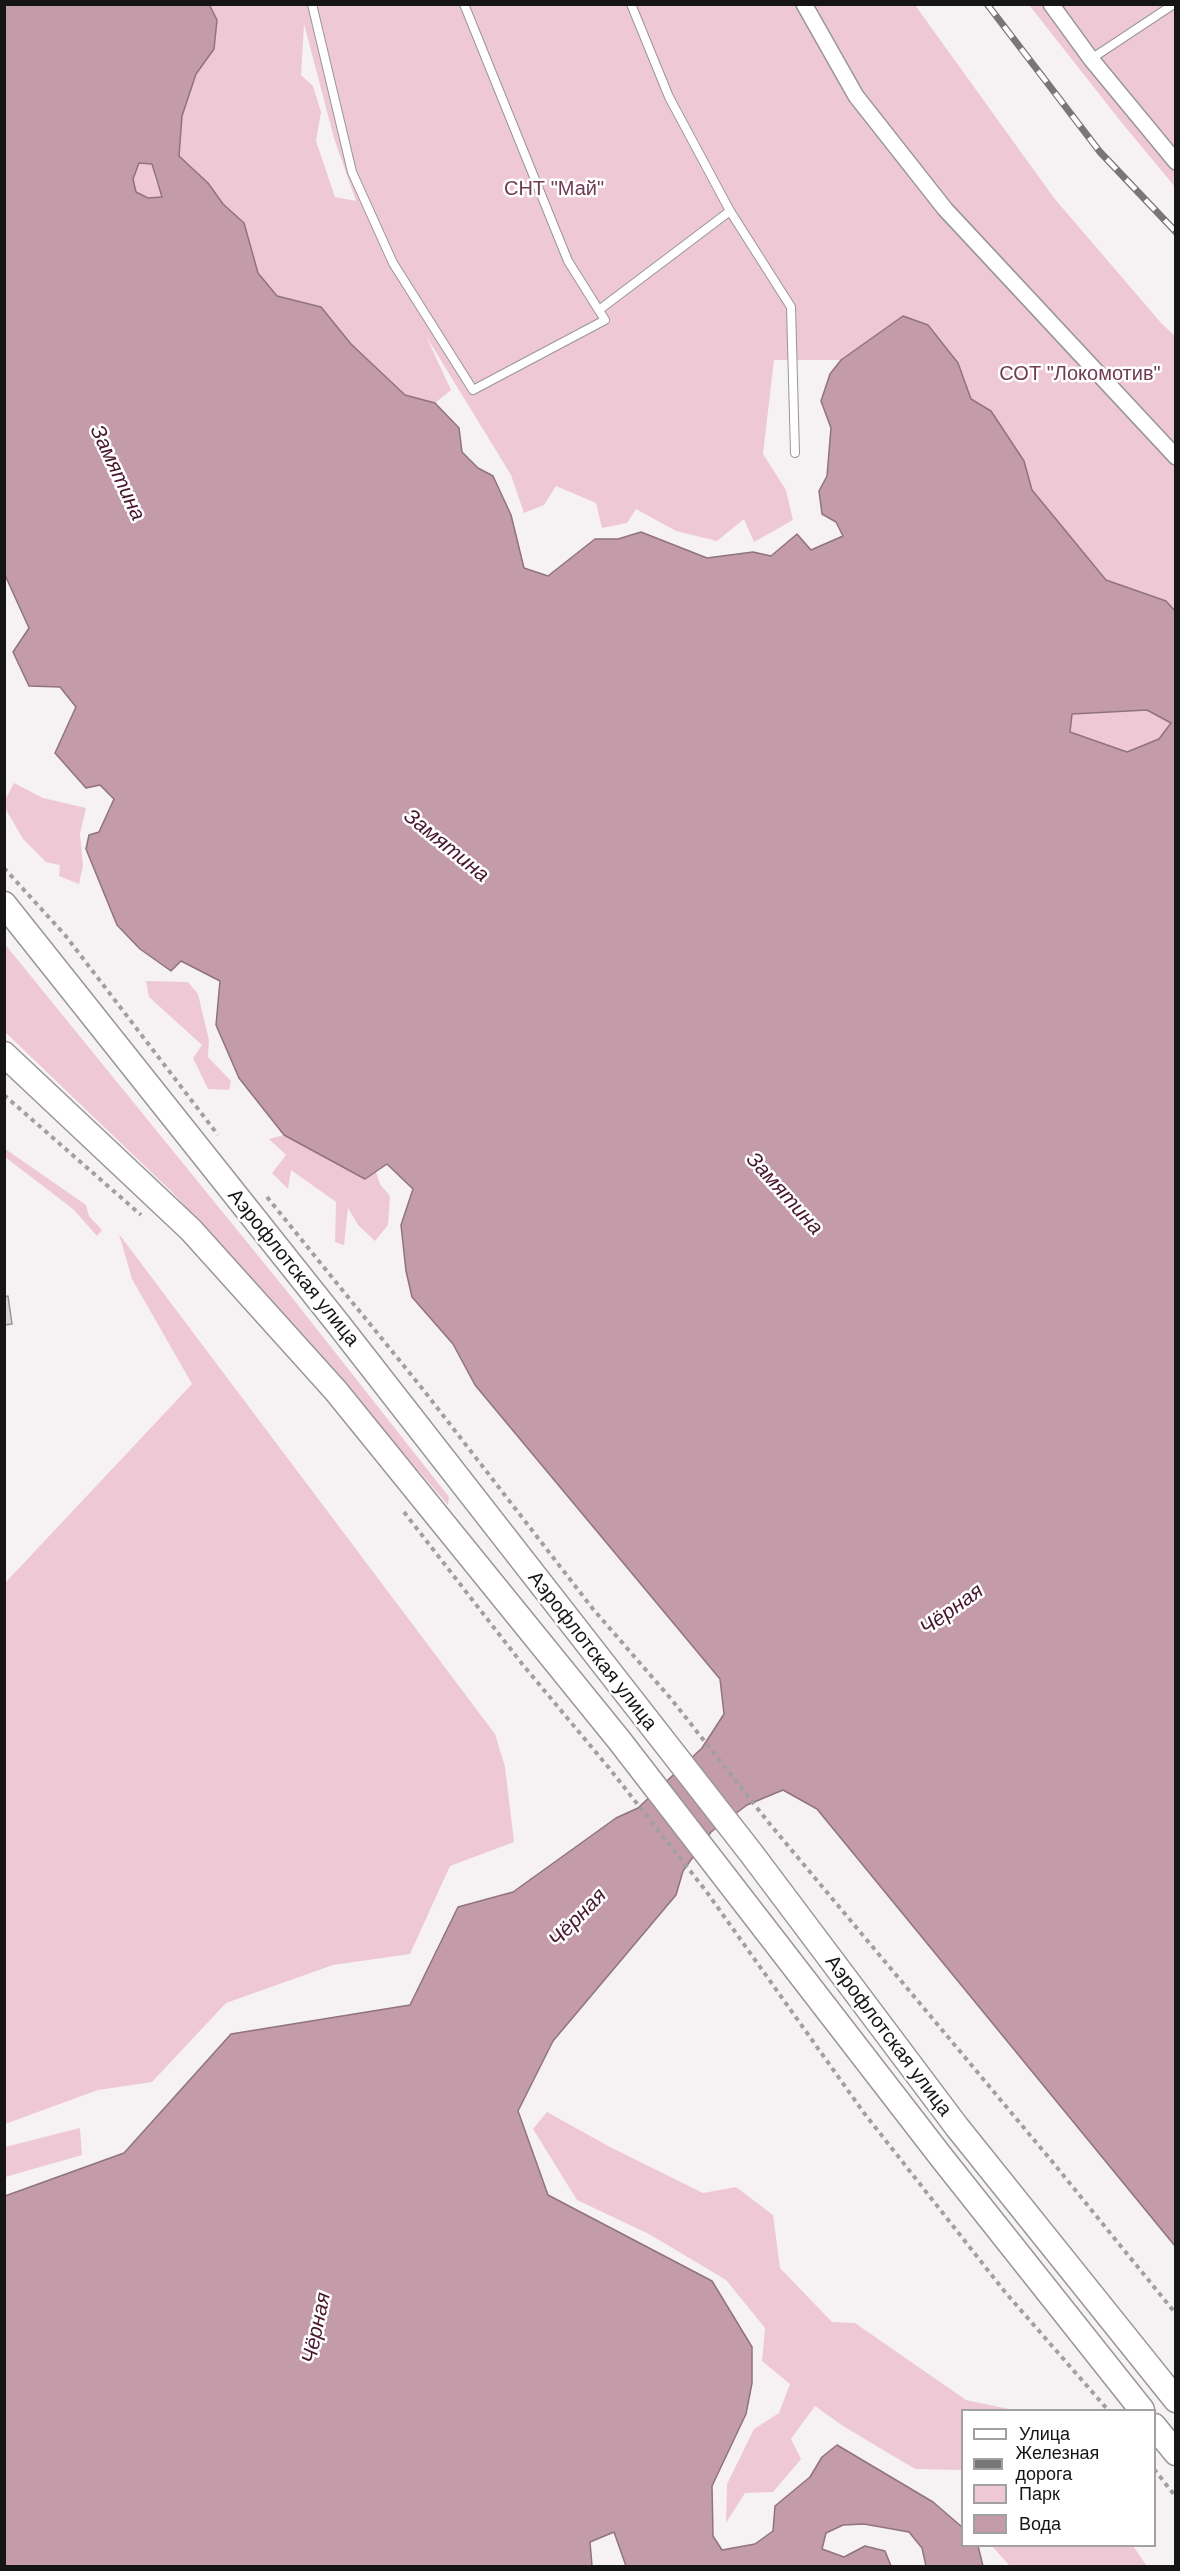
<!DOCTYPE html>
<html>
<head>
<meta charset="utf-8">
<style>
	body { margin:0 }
	#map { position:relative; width:1180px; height:2571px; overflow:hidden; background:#f6f2f3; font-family:Arial,sans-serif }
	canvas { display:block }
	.frame { position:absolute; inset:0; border:6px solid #161515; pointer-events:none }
	.legend { position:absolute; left:961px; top:2409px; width:195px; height:138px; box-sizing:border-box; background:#fff; border:2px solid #a2a1a1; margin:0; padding:8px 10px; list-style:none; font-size:18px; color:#161515 }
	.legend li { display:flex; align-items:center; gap:12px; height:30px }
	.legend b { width:30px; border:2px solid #a2a1a1 }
</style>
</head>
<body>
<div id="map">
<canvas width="1180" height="2571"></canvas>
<div class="frame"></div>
<ul class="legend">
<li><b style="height:8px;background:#fff"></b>Улица</li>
<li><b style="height:8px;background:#787676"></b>Железная дорога</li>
<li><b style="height:16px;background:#efc8d6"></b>Парк</li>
<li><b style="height:16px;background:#c39ba9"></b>Вода</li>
</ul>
</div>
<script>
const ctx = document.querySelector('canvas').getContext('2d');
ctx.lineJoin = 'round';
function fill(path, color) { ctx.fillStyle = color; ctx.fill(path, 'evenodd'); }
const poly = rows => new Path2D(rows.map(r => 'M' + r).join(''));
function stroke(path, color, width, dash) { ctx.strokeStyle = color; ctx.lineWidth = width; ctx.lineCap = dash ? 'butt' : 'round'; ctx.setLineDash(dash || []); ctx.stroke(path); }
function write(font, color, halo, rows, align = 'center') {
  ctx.font = font + ' Arial,sans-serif'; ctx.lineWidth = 5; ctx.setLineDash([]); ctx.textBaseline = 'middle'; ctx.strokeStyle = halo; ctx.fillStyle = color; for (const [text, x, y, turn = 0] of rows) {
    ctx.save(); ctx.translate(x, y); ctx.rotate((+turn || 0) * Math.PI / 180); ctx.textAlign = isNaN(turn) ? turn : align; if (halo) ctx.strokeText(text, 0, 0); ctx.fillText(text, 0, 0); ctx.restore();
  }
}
fill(poly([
	[209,5,915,5,1054,198,1162,324,1175,336,1175,611,1166,601,1107,580,1032,490,1024,461,991,412,971,399,958,362,929,325,903,316,841,360,774,360,763,454,786,490,793,520,754,542,744,519,717,541,676,531,636,509,627,523,602,528,596,503,556,486,544,505,524,513,511,475,426,336,451,390,435,403,405,395,351,344,321,307,277,296,258,273,244,223,223,204,208,183,179,156,182,116,196,74,214,49,217,20],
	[304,24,334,138,356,201,335,197,316,141,321,112,313,86,301,75],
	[1029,5,1175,5,1175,187,1122,123],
	[139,163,152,164,155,179,162,197,148,198,136,193,133,179],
	[1147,710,1172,723,1159,739,1127,752,1070,732,1071,714],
	[14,783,43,798,86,808,80,834,83,866,79,884,59,876,60,865,46,862,23,839,5,808,5,800],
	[4,943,290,1295,449,1497,448,1505,275,1304,172,1192,5,1032],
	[146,981,188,982,198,994,209,1040,208,1057,231,1081,229,1090,208,1089,193,1058,202,1045,149,997],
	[284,1135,365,1179,376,1172,380,1184,390,1196,388,1225,375,1241,358,1225,348,1208,344,1245,335,1242,336,1202,291,1170,288,1189,272,1173,286,1155,269,1139],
	[4,1148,86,1205,89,1216,102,1230,97,1236,73,1209,5,1157],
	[119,1234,495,1734,505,1767,514,1842,450,1866,410,1954,333,1965,226,2003,152,2082,98,2090,5,2124,5,1583,192,1384,132,1279],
	[547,2112,610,2147,703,2193,736,2187,773,2215,780,2268,832,2322,855,2323,966,2400,1014,2410,962,2410,962,2470,915,2469,843,2426,815,2406,791,2439,801,2459,773,2492,745,2493,726,2523,727,2484,754,2429,779,2413,790,2384,762,2361,765,2328,726,2280,649,2234,577,2200,533,2129],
	[80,2128,82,2155,5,2177,5,2147],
	[992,2546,1133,2546,1147,2566,1010,2566]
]), '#efc8d6');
const water = poly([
	[209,4,217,20,214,49,196,74,182,116,179,156,208,183,223,204,244,223,258,273,277,296,321,307,351,344,405,395,435,403,459,428,462,452,478,468,493,476,511,515,524,568,548,576,595,539,618,539,641,532,707,558,753,552,771,556,797,534,811,550,843,536,836,522,822,514,819,491,827,476,831,428,821,401,830,374,841,360,903,316,928,325,958,363,971,399,991,411,1024,461,1032,490,1106,580,1166,601,1175,611,1175,2246,817,1809,783,1790,747,1805,711,1832,683,1871,676,1895,553,2041,518,2111,548,2195,712,2281,752,2347,752,2383,746,2414,712,2486,713,2536,722,2550,755,2544,773,2531,775,2506,810,2477,822,2457,837,2445,933,2502,962,2527,962,2546,978,2546,983,2566,926,2566,922,2548,909,2532,864,2524,843,2525,826,2533,822,2549,844,2557,865,2546,885,2551,891,2566,626,2566,614,2532,590,2542,592,2566,5,2566,5,2196,124,2153,231,2034,410,2005,458,1907,513,1892,616,1818,638,1808,702,1748,724,1714,720,1679,475,1385,453,1344,412,1297,406,1271,401,1225,413,1189,387,1164,365,1179,284,1135,239,1078,216,1025,220,981,181,961,171,971,140,949,117,925,86,849,89,835,99,832,114,799,100,785,86,788,55,753,76,707,60,687,29,686,13,652,29,628,5,575,5,5,209,4],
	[139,163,152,164,162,197,148,198,136,192,133,179,139,163],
	[1147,710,1171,723,1159,739,1127,752,1070,732,1072,714,1147,710]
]);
fill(water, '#c39ba9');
stroke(water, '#8f737d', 1.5);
const building = poly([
	[8,1296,12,1324,5,1325,4,1297,8,1296]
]);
fill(building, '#dbd8d9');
stroke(building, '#999697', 1.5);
const service = poly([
	[312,4,352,172,393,263,473,390,605,320,568,261,464,4],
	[631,4,669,97,730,211,791,307,795,453],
	[1091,59,1174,4],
	[599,310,730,211]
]);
const minor = poly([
	[804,4,856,96,945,209,1176,457],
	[1051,4,1091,59,1176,162]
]);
const primary = poly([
	[4,904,339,1325,751,1853,957,2127,1176,2400],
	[4,1054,191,1230,336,1391,619,1740,942,2158,1142,2410],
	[1154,2426,1176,2453]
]);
stroke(service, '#999697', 10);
stroke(minor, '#999697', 18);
stroke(primary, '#999697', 27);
stroke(poly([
	[4,868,65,935,218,1135],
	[4,1095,141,1215],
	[267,1197,425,1392,593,1609,672,1700,769,1823,1050,2159,1176,2314],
	[404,1512,523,1665,609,1768,706,1891,864,2113,1005,2292,1108,2410],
	[1154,2469,1176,2497]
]), '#a29fa0', 4, [4.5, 4.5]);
stroke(service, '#fff', 8);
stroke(minor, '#fff', 15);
stroke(primary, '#fff', 24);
const rail = poly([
	[987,4,1100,152,1176,232]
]);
stroke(rail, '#787676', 7);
stroke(rail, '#fff', 4.5, [14]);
write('20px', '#713b52', '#fff', [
	["СНТ \"Май\"",554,189],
	["СОТ \"Локомотив\"",1080,374]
]);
write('20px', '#161515', '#fff', [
	["Аэрофлотская улица",293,1268,51],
	["Аэрофлотская улица",592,1651,52],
	["Аэрофлотская улица",888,2036,53]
]);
write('italic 21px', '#48162d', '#fff', [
	["Замятина",117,473,65],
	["Замятина",446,846,39],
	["Замятина",784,1194,48],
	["Чёрная",952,1610,-36],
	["Чёрная",578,1918,-46],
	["Чёрная",317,2328,-78]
]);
</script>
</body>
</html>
